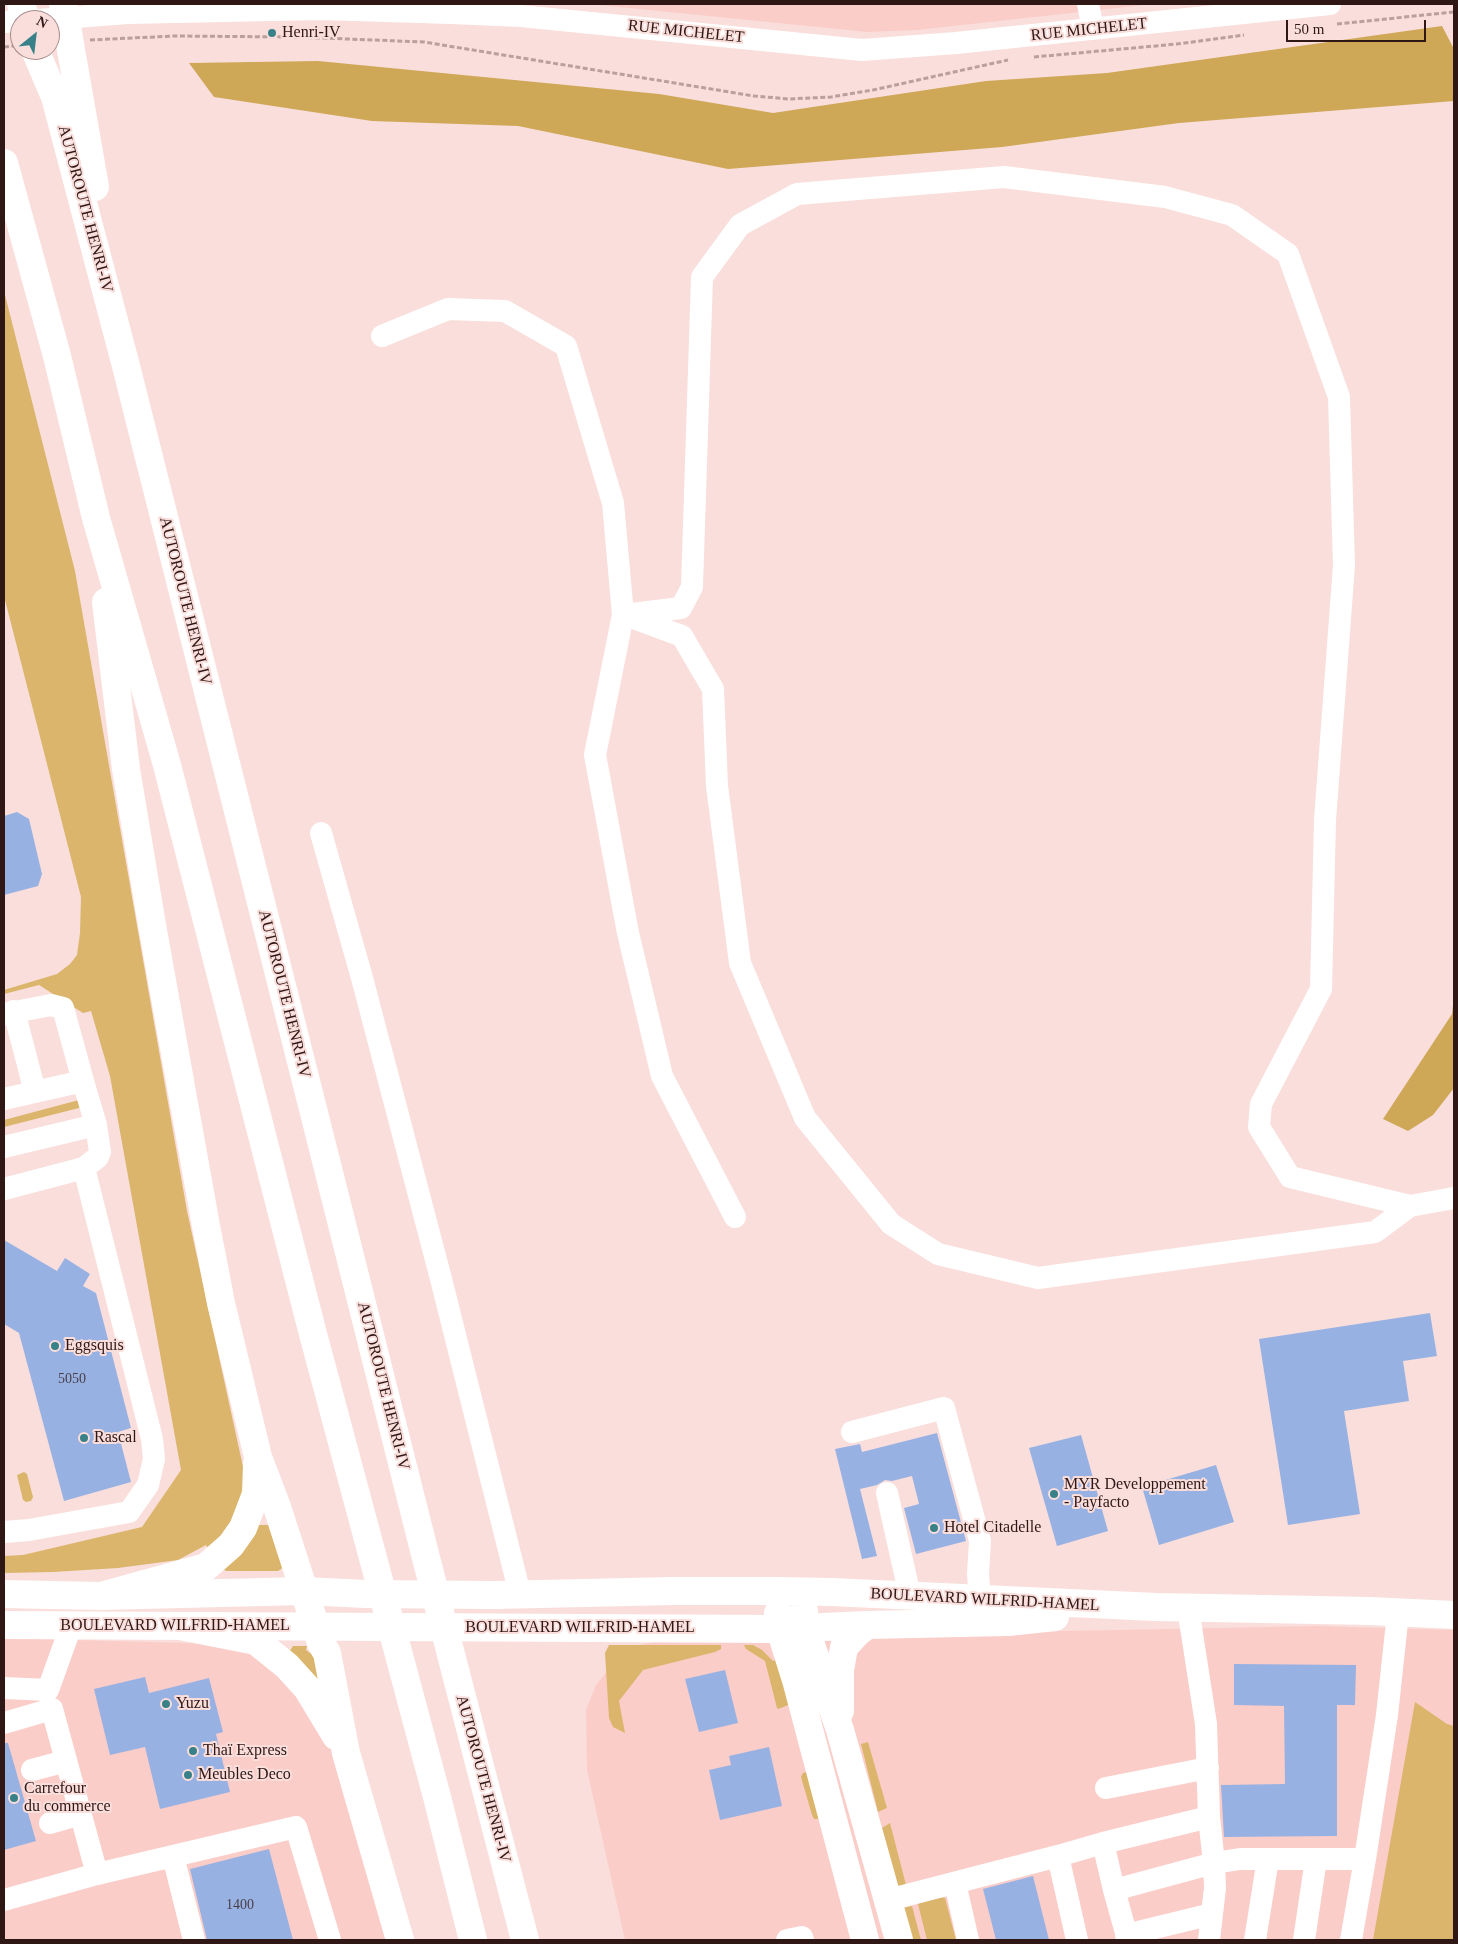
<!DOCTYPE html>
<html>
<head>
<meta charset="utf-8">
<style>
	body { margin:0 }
	#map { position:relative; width:1458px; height:1944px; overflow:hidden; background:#f9dedb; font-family:"Times New Roman",serif }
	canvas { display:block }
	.frame { position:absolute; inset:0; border:5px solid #2e1715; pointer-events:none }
	.north { position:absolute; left:10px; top:10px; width:50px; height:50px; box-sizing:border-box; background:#f9dedb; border:1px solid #a88e8c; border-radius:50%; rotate:29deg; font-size:14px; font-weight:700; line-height:20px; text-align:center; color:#2e1715 }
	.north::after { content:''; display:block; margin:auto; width:18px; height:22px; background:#398188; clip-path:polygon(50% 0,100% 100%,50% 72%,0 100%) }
	.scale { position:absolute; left:1286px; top:20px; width:140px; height:22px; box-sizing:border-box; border:2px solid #2e1715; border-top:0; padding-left:6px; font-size:15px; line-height:18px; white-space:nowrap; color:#2e1715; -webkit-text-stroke:4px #f9dedb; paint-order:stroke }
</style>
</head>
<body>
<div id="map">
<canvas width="1458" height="1944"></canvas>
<div class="frame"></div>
<div class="north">N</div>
<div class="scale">50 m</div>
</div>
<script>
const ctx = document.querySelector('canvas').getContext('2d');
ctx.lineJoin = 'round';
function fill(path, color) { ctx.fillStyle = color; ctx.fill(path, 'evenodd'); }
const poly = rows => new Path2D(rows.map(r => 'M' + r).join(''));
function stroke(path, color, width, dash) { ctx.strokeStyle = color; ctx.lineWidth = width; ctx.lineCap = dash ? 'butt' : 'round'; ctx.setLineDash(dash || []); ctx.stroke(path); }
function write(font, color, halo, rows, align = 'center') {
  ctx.font = font + ' "Times New Roman",serif'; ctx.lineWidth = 4; ctx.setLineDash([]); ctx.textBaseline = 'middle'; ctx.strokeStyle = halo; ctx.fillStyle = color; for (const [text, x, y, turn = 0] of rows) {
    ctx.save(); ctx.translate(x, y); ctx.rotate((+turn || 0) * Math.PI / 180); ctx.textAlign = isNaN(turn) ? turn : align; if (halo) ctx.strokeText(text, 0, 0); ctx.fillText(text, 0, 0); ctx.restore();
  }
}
fill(poly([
	[590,4,1153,4,917,30,867,32],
	[1317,1626,1454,1630,1454,1940,625,1940,587,1770,586,1710,596,1685,617,1659,635,1646,667,1639],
	[4,1638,221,1644,266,1657,322,1714,391,1940,4,1940]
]), '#fbcdc9');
fill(poly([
	[4,291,75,571,187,1211,247,1485,237,1512,210,1552,206,1545,178,1560,118,1568,53,1572,4,1573,4,1556,23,1555,142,1527,181,1470,110,1076,91,1011,83,1013,39,985,4,994,4,990,57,974,70,964,77,955,80,933,81,897,4,596],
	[79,1100,81,1108,79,1108,4,1127,4,1120],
	[24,1472,27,1474,33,1497,31,1501,26,1502,23,1500,17,1475],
	[256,1525,269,1525,284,1567,278,1571,226,1571,220,1566],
	[609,1645,721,1645,721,1649,715,1652,643,1670,619,1701,625,1733,613,1727,609,1718,605,1653],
	[744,1645,753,1645,762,1650,773,1661,777,1660,791,1704,778,1709,777,1708,765,1661,746,1649],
	[293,1646,307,1646,306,1650,313,1655,316,1655,321,1683,316,1685,288,1654],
	[1415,1702,1447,1724,1454,1726,1454,1940,1373,1940],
	[868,1742,887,1808,878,1812,861,1744],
	[809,1771,821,1818,817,1819,814,1819,812,1815,801,1777,803,1773],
	[890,1823,906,1885,898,1887,882,1828],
	[941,1897,945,1898,956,1940,927,1940,918,1904],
	[912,1906,921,1940,911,1940,903,1908]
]), '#dab56b');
fill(poly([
	[1442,26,1454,49,1454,101,1179,123,1002,147,728,169,518,126,372,121,214,97,189,63,318,61,659,94,773,113,986,81,1107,73],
	[1454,996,1454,1088,1433,1115,1408,1131,1383,1119,1452,1014]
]), '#cea757');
fill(poly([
	[17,812,29,819,42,874,38,886,4,895,4,816],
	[4,1240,57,1271,65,1258,90,1274,83,1286,96,1293,131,1428,118,1432,131,1482,64,1501,19,1333,4,1324],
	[1430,1313,1437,1356,1403,1361,1409,1401,1344,1411,1360,1514,1288,1525,1259,1339],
	[937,1433,966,1541,916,1554,904,1508,919,1504,912,1476,892,1481,885,1480,877,1485,860,1489,877,1556,862,1559,835,1449,860,1444,862,1452],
	[1081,1435,1108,1531,1057,1546,1029,1448],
	[1216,1465,1234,1522,1159,1545,1142,1487],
	[1234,1664,1356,1665,1355,1705,1337,1705,1337,1836,1224,1837,1221,1785,1285,1784,1284,1706,1234,1705],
	[725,1670,738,1723,699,1732,685,1679],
	[145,1677,149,1693,209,1678,223,1732,216,1734,230,1792,160,1809,145,1747,110,1755,94,1689],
	[4,1743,8,1743,36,1841,4,1850],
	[769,1747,782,1806,720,1820,709,1770,731,1765,729,1756],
	[269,1849,293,1940,207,1940,190,1869],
	[1033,1876,1049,1940,996,1940,983,1889]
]), '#98b1e3');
stroke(poly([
	[1337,24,1454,12],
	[90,40,174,36,296,37,424,42,754,96,789,99,831,97,873,90,1008,60],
	[4,47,13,46],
	[1034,57,1177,44,1244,35]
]), '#baa09d', 3, [5, 2.5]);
stroke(poly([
	[1088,4,1093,29],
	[39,20,127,13,321,9,451,13,521,16,862,50,956,43,1330,4],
	[4,22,20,21],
	[382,336,448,309,505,311,566,346,613,503,623,615,595,755,628,933,662,1076,735,1217],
	[623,615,681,608,692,587,702,277,740,225,797,194,1004,177,1165,197,1232,215,1288,254,1339,397,1344,565,1325,820,1321,989,1261,1104,1259,1127,1290,1177,1410,1206],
	[628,616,682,636,713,689,717,786,740,963,805,1118,891,1224,938,1254,1038,1278,1375,1232,1410,1206,1454,1198],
	[321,833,362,978,440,1275,520,1594],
	[14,1011,35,1092],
	[4,1014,51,1005,63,1008,83,1081,4,1099],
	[4,1147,96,1125,83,1081],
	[84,1168,98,1157,100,1152,96,1125],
	[4,1189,84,1168,152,1439,154,1459,148,1485,129,1512,29,1530,4,1532],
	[852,1432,944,1408,980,1541,978,1574,980,1600],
	[887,1493,910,1596],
	[1188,1608,1206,1724,1209,1817],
	[4,1688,48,1690,71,1626],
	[4,1723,52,1709,97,1874,296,1827,330,1940],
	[32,1770,66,1761],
	[1106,1788,1208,1768],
	[50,1823,81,1814],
	[173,1856,194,1940],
	[1058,1856,1103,1843,1209,1817,1214,1863,1114,1890,1103,1843],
	[1365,1859,1387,1715,1398,1613],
	[955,1883,968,1940],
	[1114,1890,1128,1940],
	[4,1900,97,1874],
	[888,1900,1058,1856,1077,1940],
	[1126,1935,1212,1914],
	[787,1940,802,1937,803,1940],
	[1209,1940,1215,1888,1214,1863,1240,1859,1365,1859,1351,1940],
	[1255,1940,1268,1859],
	[1304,1940,1316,1859]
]), '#fff', 22);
stroke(poly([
	[4,1594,101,1596,304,1591,366,1594,494,1595,673,1591,777,1591,832,1592,1156,1607,1370,1611,1454,1615],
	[804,1611,805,1627,840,1730,899,1940],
	[778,1613,780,1629,796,1680,865,1940],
	[4,1625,780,1629,867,1625,1008,1622,1055,1617],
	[840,1711,840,1670,844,1647,857,1633,867,1625]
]), '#fff', 28);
stroke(poly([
	[21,4,26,20],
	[63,4,95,187],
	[35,50,55,97,126,366,426,1558,525,1940],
	[4,163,57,356,96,518,167,765,313,1334,437,1797,473,1940],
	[106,602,126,769,152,925,206,1226,221,1303,258,1457,277,1507,321,1643,327,1653,346,1753,400,1940],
	[101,1596,206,1567,231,1545,243,1528,256,1494,257,1464],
	[180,1626,256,1641,287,1666,307,1688,336,1736]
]), '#fff', 28);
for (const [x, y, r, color] of [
	[272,33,5,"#398188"],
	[55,1346,5,"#398188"],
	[84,1438,5,"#398188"],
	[1054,1494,5,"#398188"],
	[934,1528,5,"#398188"],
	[166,1704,5,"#398188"],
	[193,1751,5,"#398188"],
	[188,1775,5,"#398188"],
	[14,1798,5,"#398188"]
]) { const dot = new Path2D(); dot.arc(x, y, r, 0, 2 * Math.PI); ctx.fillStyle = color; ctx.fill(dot); stroke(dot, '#f9dedb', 2); }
write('14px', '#483e48', null, [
	["5050",72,1379],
	["1400",240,1905]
]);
write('16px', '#2e1715', '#f9dedb', [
	["RUE MICHELET",1089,30,-6],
	["RUE MICHELET",686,32,6],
	["AUTOROUTE HENRI-IV",85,209,75],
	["AUTOROUTE HENRI-IV",185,601,76],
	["AUTOROUTE HENRI-IV",284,994,76],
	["AUTOROUTE HENRI-IV",383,1386,76],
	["BOULEVARD WILFRID-HAMEL",985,1600,3],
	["BOULEVARD WILFRID-HAMEL",175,1626],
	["BOULEVARD WILFRID-HAMEL",580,1628],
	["AUTOROUTE HENRI-IV",483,1779,75]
]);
write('16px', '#2e1715', '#f9dedb', [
	["Henri-IV",282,33],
	["Eggsquis",65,1346],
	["Rascal",94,1438],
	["MYR Developpement",1064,1485],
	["- Payfacto",1064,1503],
	["Hotel Citadelle",944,1528],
	["Yuzu",176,1704],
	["Thaï Express",203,1751],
	["Meubles Deco",198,1775],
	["Carrefour",24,1789],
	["du commerce",24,1807]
], 'left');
</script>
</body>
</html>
